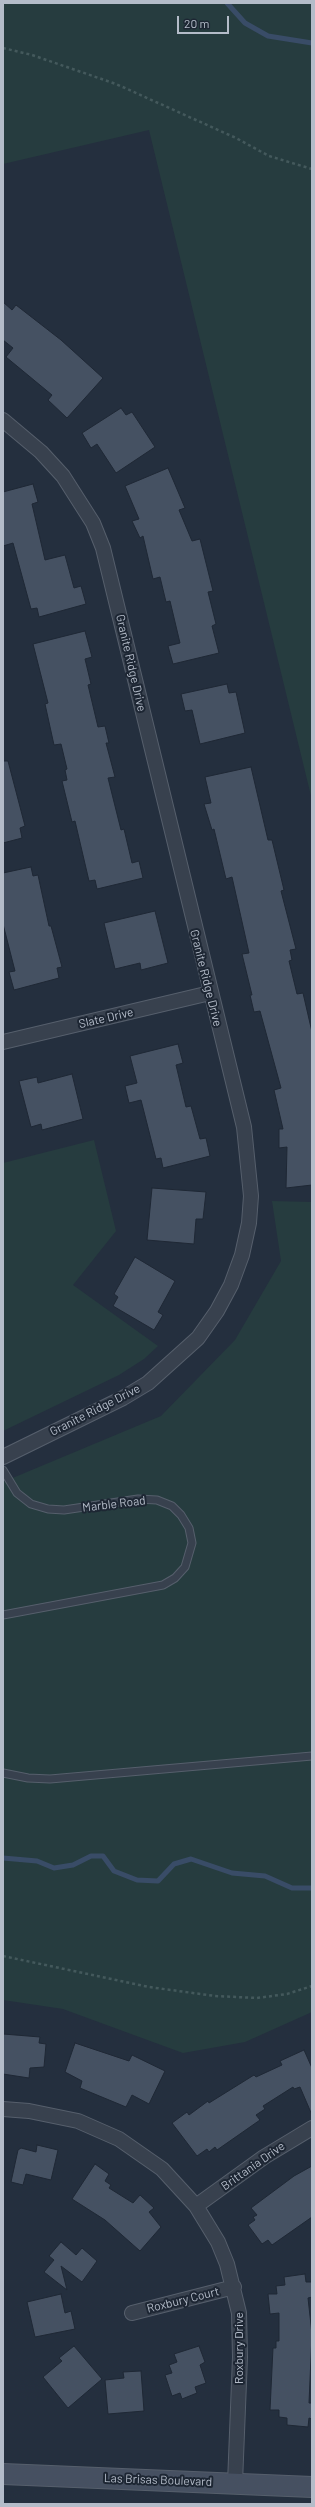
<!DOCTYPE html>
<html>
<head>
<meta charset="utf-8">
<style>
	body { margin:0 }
	#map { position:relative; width:315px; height:2507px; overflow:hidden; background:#242f3e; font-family:Barlow,sans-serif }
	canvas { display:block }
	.frame { position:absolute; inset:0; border:4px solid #b4bcc9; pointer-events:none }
	.scale { position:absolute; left:177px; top:16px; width:52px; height:18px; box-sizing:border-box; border:2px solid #b4bcc9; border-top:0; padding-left:5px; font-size:12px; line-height:14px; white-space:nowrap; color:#b4bcc9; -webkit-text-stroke:3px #1d2633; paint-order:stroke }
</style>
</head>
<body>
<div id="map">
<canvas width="315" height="2507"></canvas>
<div class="frame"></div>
<div class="scale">20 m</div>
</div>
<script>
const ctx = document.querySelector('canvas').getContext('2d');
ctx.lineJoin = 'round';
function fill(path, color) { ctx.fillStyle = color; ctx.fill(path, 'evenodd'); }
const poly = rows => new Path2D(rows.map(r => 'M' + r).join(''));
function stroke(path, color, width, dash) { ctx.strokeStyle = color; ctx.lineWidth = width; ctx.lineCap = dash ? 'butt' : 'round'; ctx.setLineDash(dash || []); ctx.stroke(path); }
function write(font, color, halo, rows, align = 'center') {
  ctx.font = font + ' Barlow,sans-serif'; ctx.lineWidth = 4; ctx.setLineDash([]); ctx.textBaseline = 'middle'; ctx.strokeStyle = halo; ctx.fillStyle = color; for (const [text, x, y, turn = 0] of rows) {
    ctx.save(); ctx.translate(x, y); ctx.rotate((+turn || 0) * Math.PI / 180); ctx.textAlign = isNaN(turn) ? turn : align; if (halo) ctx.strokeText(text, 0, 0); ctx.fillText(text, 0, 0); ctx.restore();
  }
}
fill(poly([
	[3,3,312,3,312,800,149,130,3,164],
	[94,1140,116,1231,73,1285,158,1346,144,1359,119,1375,3,1431,3,1163],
	[272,1201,312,1202,312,2012,245,2042,183,2053,63,2009,3,2000,3,1482,161,1416,235,1340,281,1261]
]), '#263c3f');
stroke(poly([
	[227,3,245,23,268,36,312,43],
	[3,1858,37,1861,54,1868,73,1865,91,1856,103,1856,114,1871,137,1880,158,1881,174,1864,191,1859,232,1873,265,1876,292,1888,312,1888]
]), '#394c67', 5);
const building = poly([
	[3,302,12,310,16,305,61,340,103,378,67,418,48,400,52,395,6,357,13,348,3,340,3,302],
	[121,408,126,415,132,412,155,447,116,473,97,444,91,448,82,433,121,408],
	[168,468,185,508,179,510,192,541,200,539,213,591,208,592,216,624,212,626,219,653,173,664,168,646,180,643,170,601,166,602,160,577,153,579,143,536,140,538,132,521,139,519,125,486,168,468],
	[33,484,38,502,32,504,45,560,65,555,74,588,81,586,86,604,39,617,37,608,31,609,13,543,3,546,3,492,33,484],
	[85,631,92,657,85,659,91,684,88,685,98,727,105,726,109,743,106,743,115,777,108,778,121,830,124,829,132,863,139,861,143,878,97,889,95,880,89,881,75,821,72,822,62,781,67,780,65,770,67,769,61,744,54,745,45,704,48,703,33,644,85,631],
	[227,684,229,693,236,692,245,733,200,744,192,710,185,711,181,694,227,684],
	[3,761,8,761,25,826,20,828,22,838,3,843,3,761],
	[251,767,268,840,272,840,284,890,281,891,296,949,290,950,292,960,289,961,297,994,303,993,312,1032,312,1185,286,1188,287,1147,279,1148,279,1129,283,1129,274,1090,281,1088,260,1011,254,1012,250,995,252,995,242,954,249,953,232,877,226,879,214,829,212,830,204,804,211,803,205,777,251,767],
	[31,867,33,876,38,875,49,926,51,926,62,967,57,968,59,978,14,990,9,972,15,971,3,924,3,873,31,867],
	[155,911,168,963,141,970,140,963,115,969,104,923,155,911],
	[178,1044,183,1063,176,1065,186,1107,191,1106,200,1139,206,1138,210,1156,163,1168,161,1158,156,1159,141,1100,129,1103,125,1086,137,1083,130,1056,178,1044],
	[72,1074,83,1119,42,1130,41,1124,31,1127,19,1081,37,1077,38,1083,72,1074],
	[152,1188,206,1192,203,1219,196,1219,194,1244,147,1240,152,1188],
	[135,1257,175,1281,158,1312,163,1315,154,1330,113,1306,118,1297,114,1294,135,1257],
	[3,2034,40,2037,39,2043,46,2044,44,2067,30,2068,29,2078,3,2074,3,2034],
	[75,2043,129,2061,132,2055,165,2071,149,2104,132,2095,126,2107,80,2088,82,2081,65,2072,75,2043],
	[304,2050,312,2068,312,2115,300,2087,294,2089,293,2087,263,2106,265,2109,256,2115,260,2120,217,2150,215,2147,209,2152,207,2149,197,2156,172,2123,187,2112,189,2115,208,2101,209,2103,254,2075,256,2077,282,2065,280,2061,304,2050],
	[37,2145,58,2150,51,2180,26,2174,23,2185,11,2182,18,2150,21,2148,36,2152,37,2145],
	[95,2164,109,2174,105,2181,111,2185,109,2188,133,2203,140,2195,154,2208,149,2212,161,2227,140,2251,105,2220,72,2199,95,2164],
	[312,2166,312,2217,272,2245,268,2240,262,2244,248,2225,255,2220,253,2217,257,2215,251,2208,294,2176,312,2166],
	[61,2242,76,2255,82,2248,97,2261,82,2282,61,2266,67,2290,44,2272,54,2260,49,2256,61,2242],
	[305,2274,306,2282,312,2282,312,2297,308,2298,312,2334,309,2403,312,2403,312,2419,309,2418,308,2427,287,2425,287,2418,279,2417,279,2410,270,2410,273,2348,276,2348,276,2341,279,2341,279,2313,270,2314,268,2294,277,2294,276,2286,285,2285,284,2277,305,2274],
	[61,2294,65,2313,71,2311,75,2329,35,2337,27,2302,61,2294],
	[74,2346,102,2379,68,2408,43,2377,62,2361,59,2358,74,2346],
	[199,2346,205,2362,200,2365,206,2383,195,2387,197,2393,182,2399,180,2393,172,2396,165,2375,172,2373,169,2365,177,2362,174,2354,199,2346],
	[141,2371,144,2411,108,2414,105,2380,124,2378,123,2372,141,2371]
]);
fill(building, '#455162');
stroke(building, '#1f2835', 1);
const lane = poly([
	[3,1470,17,1493,31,1504,48,1509,64,1510,138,1499,157,1500,172,1506,181,1515,189,1528,192,1543,185,1567,175,1578,163,1585,3,1615],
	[3,1773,28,1778,50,1779,312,1756]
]);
const street = poly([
	[3,420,41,452,63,476,93,523,103,548,244,1127,251,1196,249,1223,242,1255,231,1285,217,1311,198,1338,148,1383,123,1398,3,1457],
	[3,1042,210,993],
	[3,2109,29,2111,78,2121,119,2139,162,2169,196,2206,218,2242,227,2264,239,2313,240,2357,235,2483],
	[196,2206,264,2157,312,2128],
	[132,2313,234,2287]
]);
const secondary = poly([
	[3,2474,312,2487]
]);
stroke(lane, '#565f6c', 9);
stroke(street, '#565f6c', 16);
stroke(secondary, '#565f6c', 22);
stroke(poly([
	[3,48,32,55,116,84,236,138,269,156,312,169],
	[3,1956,149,1987,215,1996,257,1998,287,1994,312,1986]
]), '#44595c', 2.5, [3, 3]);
stroke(lane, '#38414e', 7);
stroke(street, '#38414e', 14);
stroke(secondary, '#465061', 20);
write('12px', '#b4bcc9', '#1d2633', [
	["Granite Ridge Drive",131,663,77],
	["Granite Ridge Drive",206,978,76],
	["Slate Drive",106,1018,-13],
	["Granite Ridge Drive",95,1410,-27],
	["Marble Road",114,1504,-7],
	["Brittania Drive",253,2166,-35],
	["Roxbury Court",183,2300,-14],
	["Roxbury Drive",239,2348,-90],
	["Las Brisas Boulevard",158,2480,2]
]);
</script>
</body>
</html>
